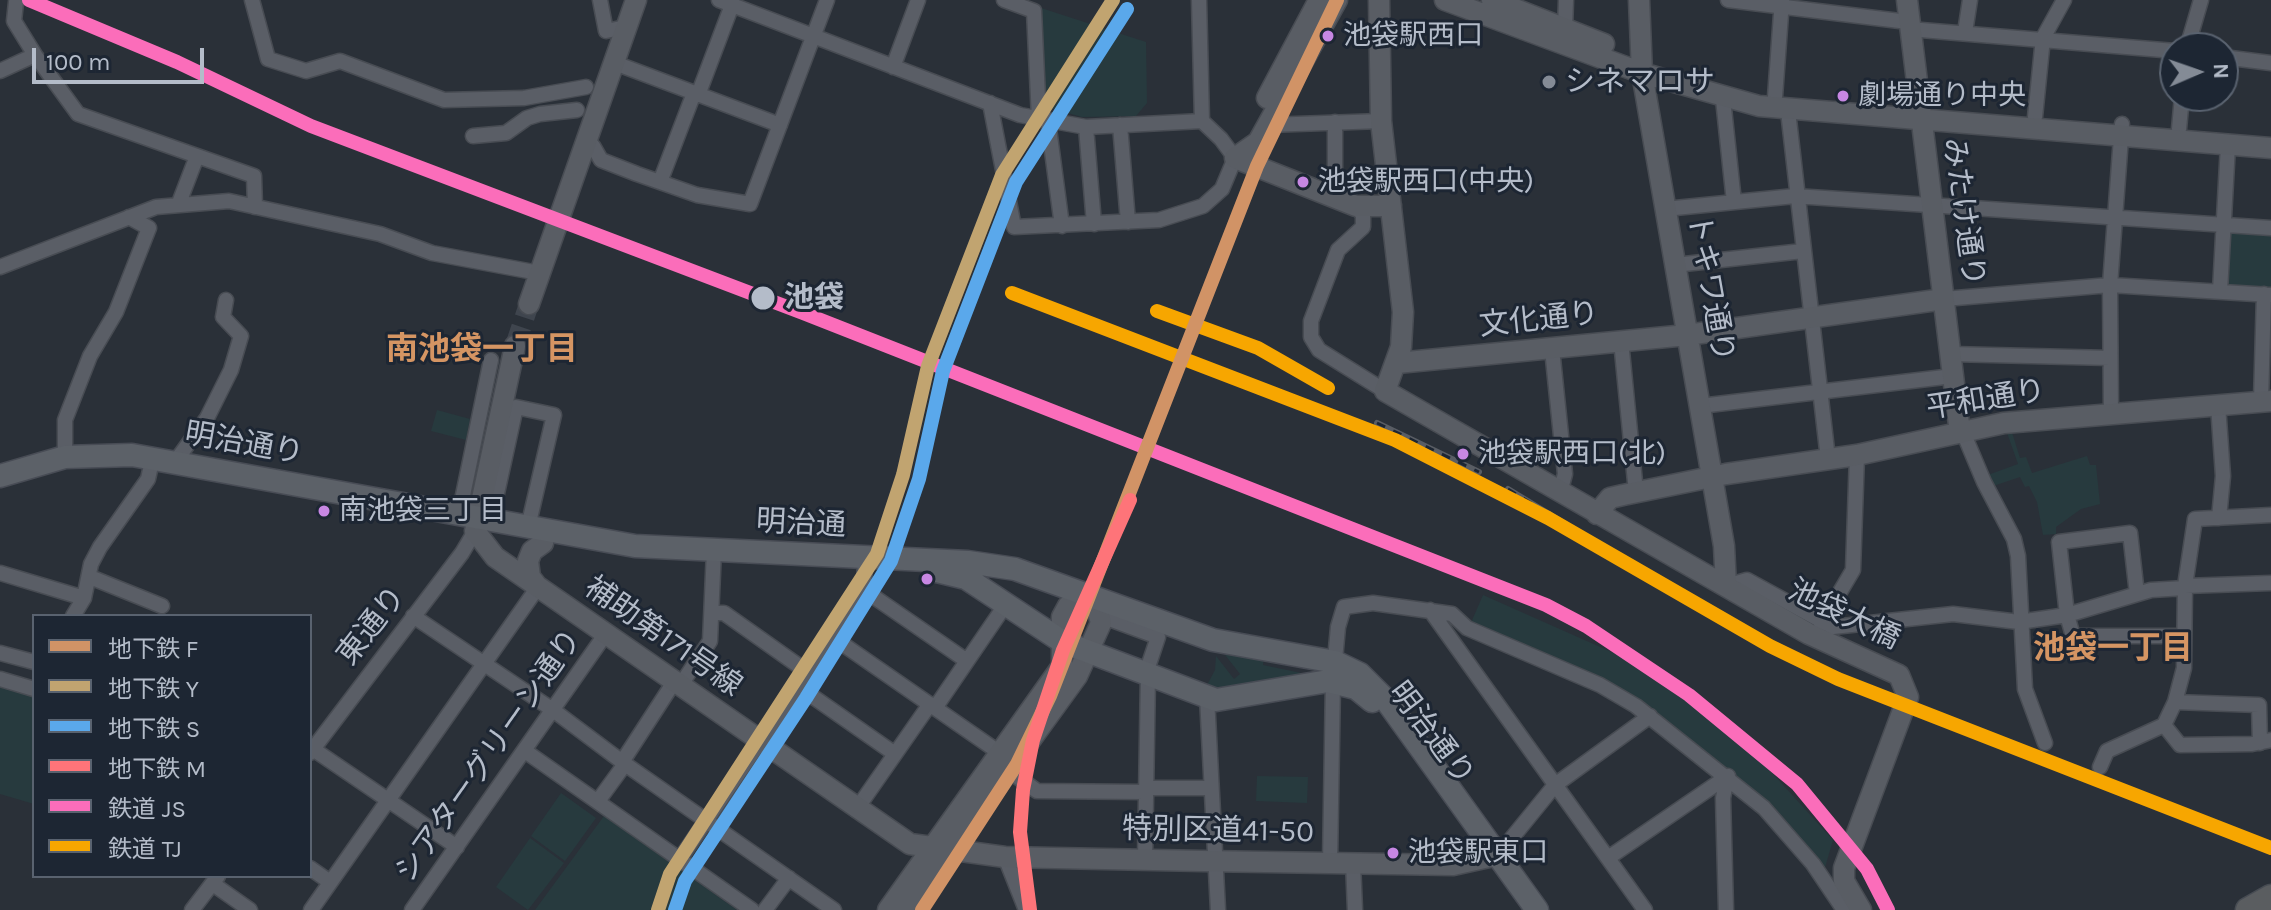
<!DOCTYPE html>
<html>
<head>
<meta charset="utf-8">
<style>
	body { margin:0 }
	#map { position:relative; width:2271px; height:910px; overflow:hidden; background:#2a3038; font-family:Karla,"Noto Sans JP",sans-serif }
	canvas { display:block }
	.legend { position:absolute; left:32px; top:614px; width:280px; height:264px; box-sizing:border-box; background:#1d2633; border:2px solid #59626f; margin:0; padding:10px 14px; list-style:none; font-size:24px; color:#b4bcc9 }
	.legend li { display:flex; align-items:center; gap:16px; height:40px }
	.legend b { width:40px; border:2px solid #59626f }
	.north { position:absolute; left:2159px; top:32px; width:80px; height:80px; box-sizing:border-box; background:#1d2633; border:2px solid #59626f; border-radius:50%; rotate:88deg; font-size:22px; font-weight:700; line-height:32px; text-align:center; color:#b4bcc9 }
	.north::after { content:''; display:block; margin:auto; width:28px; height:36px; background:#848b96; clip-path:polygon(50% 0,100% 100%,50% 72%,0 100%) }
	.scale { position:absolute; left:32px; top:48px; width:172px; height:36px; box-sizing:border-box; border:4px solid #b4bcc9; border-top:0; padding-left:10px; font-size:24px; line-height:28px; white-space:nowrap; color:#b4bcc9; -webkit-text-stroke:6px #1d2633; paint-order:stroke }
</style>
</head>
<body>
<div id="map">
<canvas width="2271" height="910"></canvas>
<ul class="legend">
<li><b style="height:10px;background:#d19366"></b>地下鉄 F</li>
<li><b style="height:10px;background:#c1a470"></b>地下鉄 Y</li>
<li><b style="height:10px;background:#5aa8eb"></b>地下鉄 S</li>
<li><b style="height:10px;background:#fe7479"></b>地下鉄 M</li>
<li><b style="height:10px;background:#fb6dba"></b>鉄道 JS</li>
<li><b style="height:10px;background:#f7a600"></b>鉄道 TJ</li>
</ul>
<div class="north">N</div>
<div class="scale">100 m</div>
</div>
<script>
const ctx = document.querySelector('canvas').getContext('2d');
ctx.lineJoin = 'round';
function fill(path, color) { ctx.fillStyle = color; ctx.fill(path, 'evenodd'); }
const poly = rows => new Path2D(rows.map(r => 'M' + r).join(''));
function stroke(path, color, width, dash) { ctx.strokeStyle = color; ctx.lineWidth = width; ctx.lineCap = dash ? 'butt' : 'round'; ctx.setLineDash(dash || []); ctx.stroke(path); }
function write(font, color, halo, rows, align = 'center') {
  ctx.font = font + ' Karla,"Noto Sans JP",sans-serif'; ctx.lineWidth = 6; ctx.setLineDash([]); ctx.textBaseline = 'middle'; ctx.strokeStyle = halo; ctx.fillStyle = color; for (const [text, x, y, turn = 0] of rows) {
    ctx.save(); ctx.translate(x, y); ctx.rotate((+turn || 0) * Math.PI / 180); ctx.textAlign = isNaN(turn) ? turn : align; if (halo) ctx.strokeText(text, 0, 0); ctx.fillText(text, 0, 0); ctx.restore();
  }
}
fill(poly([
	[1038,7,1146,42,1147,103,1136,116,1082,117,1043,106],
	[2233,230,2271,232,2271,289,2230,286,2227,282,2229,233],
	[437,410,470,419,466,440,431,431],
	[2010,426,2020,458,2026,457,2032,473,2087,456,2090,465,2096,465,2100,504,2081,509,2056,527,2056,534,2043,535,2037,502,2029,486,2025,487,2020,477,1990,487,1985,476,2018,464,2005,427],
	[1483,595,1643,666,1688,696,1754,753,1833,840,1824,871,1641,704,1470,625],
	[1222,651,1264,656,1263,665,1306,674,1229,693,1207,685,1215,670,1216,656,1234,679,1240,674],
	[0,685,34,695,34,804,0,794],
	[1257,776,1308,777,1307,803,1256,801],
	[561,793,596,818,565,861,531,836],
	[604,816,737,910,535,910],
	[530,838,564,863,528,910,496,887]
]), '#273a3e');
stroke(poly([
	[515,346,529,304]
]), '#3f454e', 20, [20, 10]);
const street = poly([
	[252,0,268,59,306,71,340,61,444,100,524,98,586,87],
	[600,0,606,31,626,27],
	[719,0,1020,115,1086,127,1202,121],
	[1004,0,1034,11,1039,119],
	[1728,0,1908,22],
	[16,2,14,21,35,55],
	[1565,29,1566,0],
	[1909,29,2175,51],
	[1965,32,1970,0],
	[2187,48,2201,0],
	[2223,57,2271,63],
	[612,62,780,125],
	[893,67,918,0],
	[0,71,35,55,78,114,254,176,255,207],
	[698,95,732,5],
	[1775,97,1782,0],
	[1723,99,1734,202],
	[990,103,1014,227,1159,220,1203,206,1222,189,1235,158,1221,139,1202,121,1199,0],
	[1788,111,1828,459],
	[2035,117,2043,38,2064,0],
	[1048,121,1062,226],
	[1120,125,1128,222],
	[1268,125,1381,121],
	[1086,127,1094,224],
	[2179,129,2182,96],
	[473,136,506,133,527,118,540,114,577,110],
	[593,146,601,160,637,174,697,195,750,204,827,0],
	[660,182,694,93],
	[1335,198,1335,122],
	[179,203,197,156],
	[1356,206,1363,215,1363,227,1338,250,1311,321,1311,337,1319,350,1385,391],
	[1665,209,1795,196,2271,228],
	[1675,265,1803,251],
	[0,267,156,207,229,201,380,234,432,253,539,273],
	[2220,291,2228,145],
	[1944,299,2110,285,2271,295],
	[1621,341,1636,492],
	[1552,349,1565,474,1560,493],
	[1951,354,2110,358],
	[491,360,462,500,477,518,494,507,516,407,554,415,528,527],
	[2261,401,2264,294],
	[2218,405,2223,476,2219,518],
	[1700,406,1953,376],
	[2111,414,2110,285,2122,124],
	[1963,432,1984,482,2014,539,2018,556,2025,689,2045,743],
	[65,457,65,420,90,356,116,312,149,228,129,217],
	[175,462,207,418,231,370,241,336,223,317,226,300],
	[0,573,84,598],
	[90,577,162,606],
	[1726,586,1747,580,1833,627,1953,614,2019,622,2067,615,2151,590,2185,588],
	[2185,586,2271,583],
	[864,590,967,661],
	[2137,594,2130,533,2059,542,2067,615,2073,636,2184,636],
	[1430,610,1645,910],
	[712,613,724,613,806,671],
	[73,616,84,598,91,564,100,547,148,479,150,470],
	[413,616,553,710,625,764,834,910],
	[1101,616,1158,637,1146,673],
	[1821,624,1853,570,1857,455],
	[831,636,1000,753],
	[0,653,34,662],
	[0,679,34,689],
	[680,686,710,641,714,550],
	[799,687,895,754],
	[1207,697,1218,910],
	[2175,702,2259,705,2260,743],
	[935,708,1006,604],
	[2164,725,2180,745,2252,744,2271,740],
	[310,747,457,847],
	[525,751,752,910],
	[310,753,462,553,475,531],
	[622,762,674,682],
	[2100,767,2107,751,2164,725,2175,702,2184,668,2185,586,2195,519,2271,515],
	[1009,771,1037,791,1145,792],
	[1146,788,1211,788],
	[598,801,625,764],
	[856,810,930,704],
	[1498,855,1555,785,1650,716],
	[1005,857,1026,910],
	[1608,858,1728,776],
	[680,859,864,590,865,557],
	[1145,860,1148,674],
	[1330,863,1333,681,1338,627,1344,607,1373,603,1452,614,1467,628,1600,685,1636,706,1764,808,1813,864,1844,910],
	[1353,863,1355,910],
	[310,868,330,882],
	[213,884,250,910],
	[192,910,218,876],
	[311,910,538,587],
	[412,910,607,632],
	[765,910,789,878],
	[1726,910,1723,798,1727,777]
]);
const secondary = poly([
	[1379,0,1381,121,1403,312,1401,347,1385,391,1809,634,1899,675,1908,697,1844,868,1844,881,1861,910],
	[1445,0,1642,73,1759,106,2271,148],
	[1492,0,1604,44],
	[1639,0,1642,73,1724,546,1726,586],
	[1907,0,1960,433],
	[1267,98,1319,0],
	[1235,158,1258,142,1337,0],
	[1235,158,1356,206,1391,206],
	[529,304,636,0],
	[515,346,475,531,495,557,910,844,1005,857,1203,861,1453,865,1498,855],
	[1397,363,1687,335,1944,299],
	[1597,514,1610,498,1623,495,1726,474,1857,455,2004,423,2271,401],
	[537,586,530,577,528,561,532,551,543,543],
	[888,910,1062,666,1062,617,1068,606,1085,593],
	[907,910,1077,676,1101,623,1094,596]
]);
const primary = poly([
	[0,476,65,457,132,455,635,546,968,562,1015,569,1213,640,1335,662,1360,674,1386,700,1537,910],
	[937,571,966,578,1063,642,1216,700,1328,681,1356,688,1372,701]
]);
const highway = poly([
	[2248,910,2271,897]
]);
stroke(street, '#484c53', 17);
stroke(secondary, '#484c53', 23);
stroke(primary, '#484c55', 25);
stroke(highway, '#474c53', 27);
stroke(street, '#5a5e66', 14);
stroke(secondary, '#595d64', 20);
stroke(primary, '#5c6168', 22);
stroke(highway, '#5a5d60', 24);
const rail = poly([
	[1377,423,1479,472],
	[1508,489,1633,565]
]);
stroke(rail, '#595d64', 6);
stroke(rail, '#1d2633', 3, [9]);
stroke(poly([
	[29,0,177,62,311,126,803,313,1546,605,1586,626,1689,695,1797,784,1867,869,1888,910]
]), '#fb6dba', 14);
stroke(poly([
	[1012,293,1395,440,1548,518,1770,646,1838,679,2271,848],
	[1157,311,1258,348,1328,388]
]), '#f7a600', 14);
stroke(poly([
	[922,910,1017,764,1050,696,1257,166,1337,0]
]), '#d19366', 14);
stroke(poly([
	[658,910,670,874,877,554,903,475,928,366,1002,175,1113,0]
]), '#c1a470', 14);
stroke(poly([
	[675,910,685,881,806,698,891,561,919,479,943,371,1016,182,1127,9]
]), '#5aa8eb', 14);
stroke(poly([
	[1030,910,1020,832,1023,790,1033,740,1063,650,1130,500]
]), '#fe7479', 14);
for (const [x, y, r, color] of [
	[1328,36,7,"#c787e3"],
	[1549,82,8,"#848b96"],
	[1843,96,7,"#c787e3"],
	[1303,182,7,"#c787e3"],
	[763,298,13,"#b4bcc9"],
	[1463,454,7,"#c787e3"],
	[324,511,7,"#c787e3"],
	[927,579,7,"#c787e3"],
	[1393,853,7,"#c787e3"]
]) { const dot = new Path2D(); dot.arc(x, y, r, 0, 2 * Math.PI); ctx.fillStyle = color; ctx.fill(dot); stroke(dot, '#1d2633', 3); }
write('28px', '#b4bcc9', '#1d2633', [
	["池袋駅西口",1343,36],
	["劇場通り中央",1858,96],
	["池袋駅西口(中央)",1318,182],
	["池袋駅西口(北)",1478,454],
	["南池袋三丁目",339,511],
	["池袋駅東口",1408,853]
], 'left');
write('30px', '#b4bcc9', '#1d2633', [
	["シネマロサ",1565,82]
], 'left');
write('30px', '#b4bcc9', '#1d2633', [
	["みたけ通り",1963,212,82],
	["トキワ通り",1710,288,80],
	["文化通り",1539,320,-6],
	["平和通り",1986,400,-9],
	["明治通り",244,444,10],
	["明治通",801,524,3],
	["池袋大橋",1844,615,26],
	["東通り",372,626,-52],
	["補助第171号線",663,637,35],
	["明治通り",1431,734,53],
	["シアターグリーン通り",489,756,-55],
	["特別区道41-50",1218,831,1]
]);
write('bold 30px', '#b4bcc9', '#1d2633', [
	["池袋",784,298]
], 'left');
write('bold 32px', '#d59563', '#1d2633', [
	["南池袋一丁目",482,350],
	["池袋一丁目",2113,649]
]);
</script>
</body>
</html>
